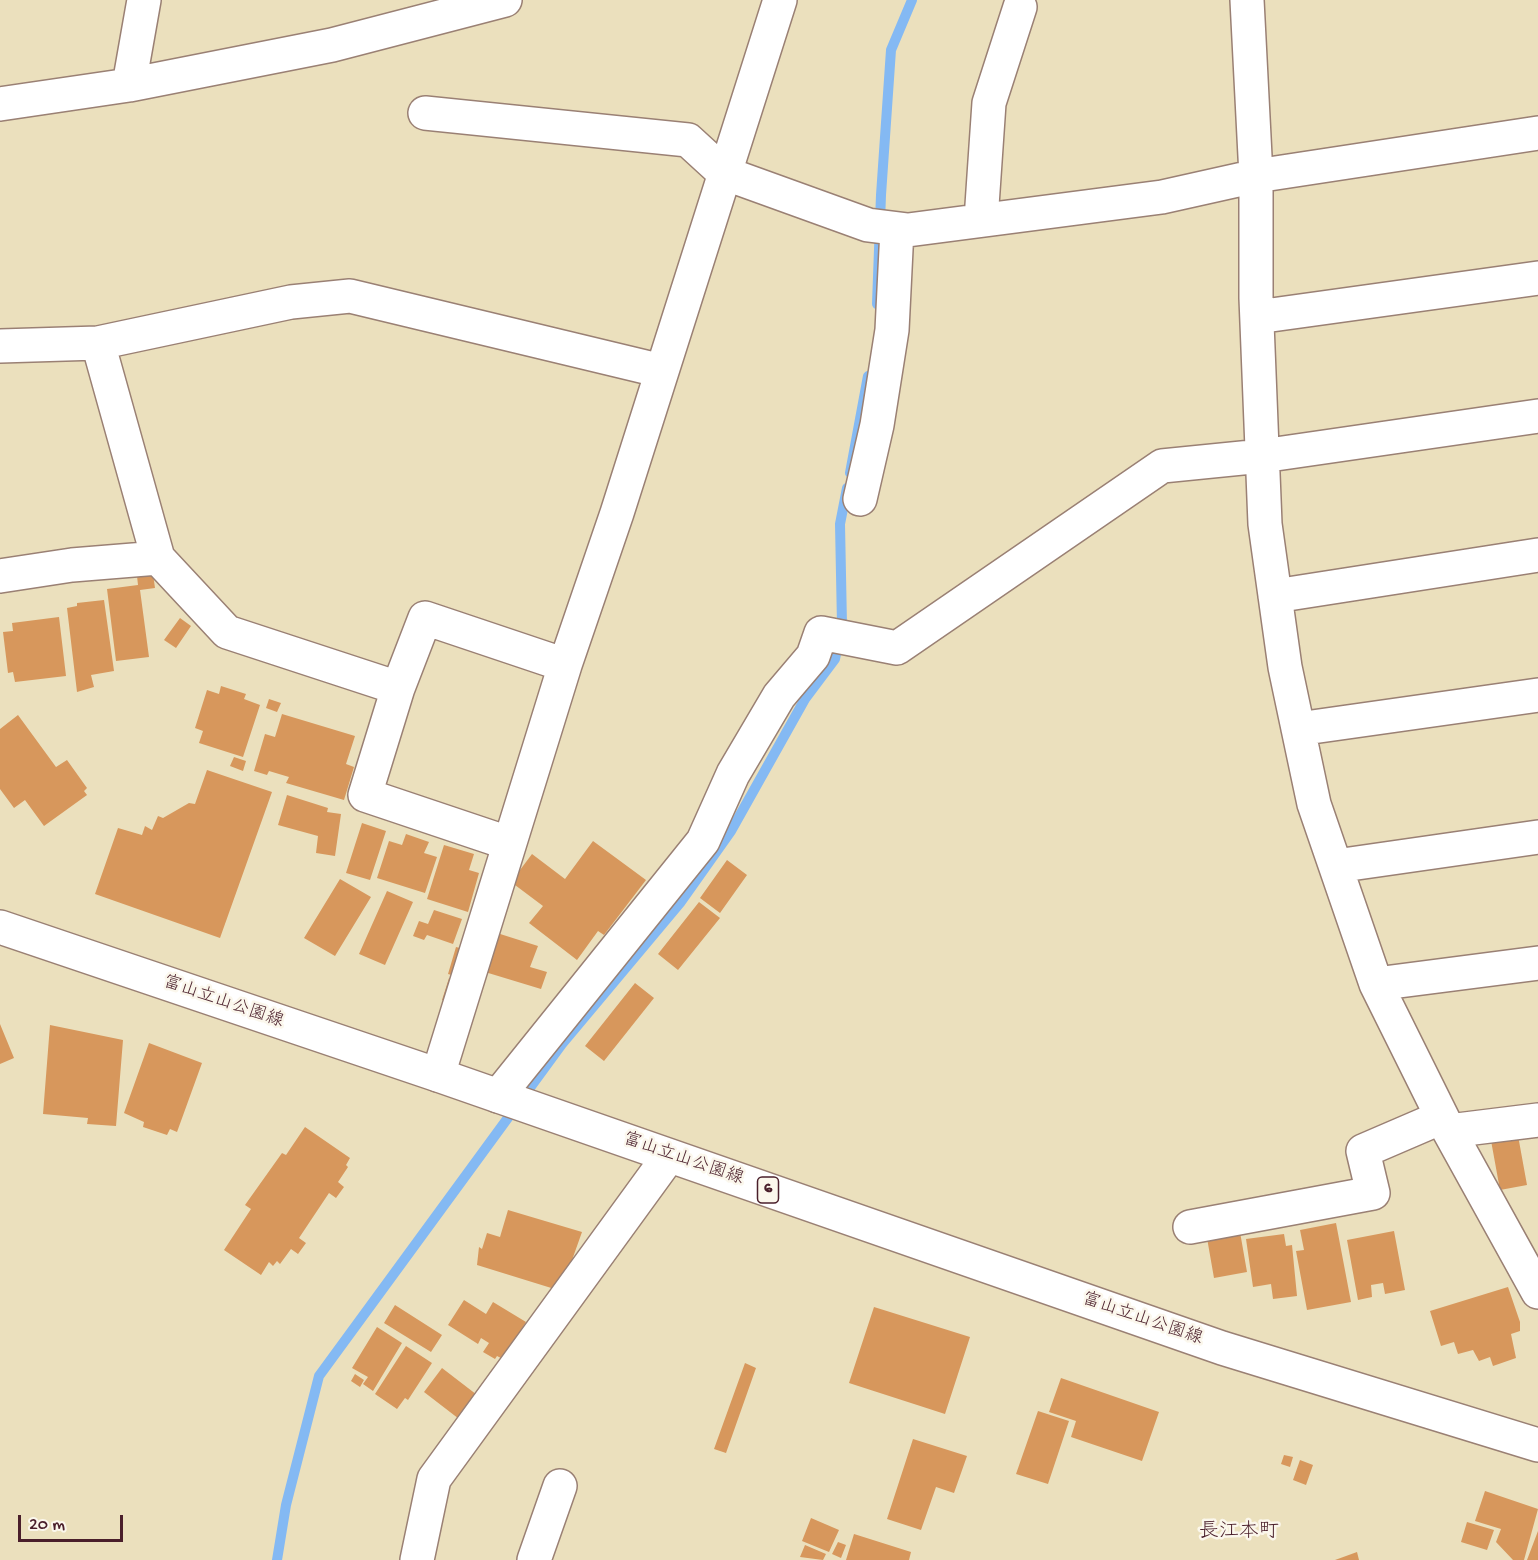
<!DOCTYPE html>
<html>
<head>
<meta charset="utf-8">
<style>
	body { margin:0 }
	#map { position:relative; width:1538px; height:1560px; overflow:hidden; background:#ebe0bd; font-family:"Gochi Hand",sans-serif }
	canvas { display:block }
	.scale { position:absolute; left:18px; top:1515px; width:105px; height:27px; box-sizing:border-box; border:3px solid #4a1f2b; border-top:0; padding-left:8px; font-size:18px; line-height:21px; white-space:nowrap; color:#4a1f2b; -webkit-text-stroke:4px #fbf7ec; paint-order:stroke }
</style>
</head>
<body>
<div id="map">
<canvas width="1538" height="1560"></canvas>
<div class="scale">20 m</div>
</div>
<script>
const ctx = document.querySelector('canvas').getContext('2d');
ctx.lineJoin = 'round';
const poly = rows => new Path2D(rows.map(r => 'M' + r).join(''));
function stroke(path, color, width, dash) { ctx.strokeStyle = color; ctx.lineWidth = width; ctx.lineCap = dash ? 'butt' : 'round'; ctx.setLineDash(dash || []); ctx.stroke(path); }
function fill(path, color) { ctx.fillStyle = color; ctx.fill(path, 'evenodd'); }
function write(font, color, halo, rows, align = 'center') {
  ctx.font = font + ' "Gochi Hand","Klee One",sans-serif'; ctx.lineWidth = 5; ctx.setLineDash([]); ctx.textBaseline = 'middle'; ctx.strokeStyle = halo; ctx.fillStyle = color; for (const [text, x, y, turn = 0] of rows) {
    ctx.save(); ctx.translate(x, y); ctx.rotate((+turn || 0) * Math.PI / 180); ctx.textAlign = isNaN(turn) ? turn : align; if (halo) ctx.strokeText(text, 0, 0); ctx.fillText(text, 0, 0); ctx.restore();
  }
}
stroke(poly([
	[877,304,881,195,891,50,912,0],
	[850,473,868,376],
	[277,1560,286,1505,319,1376,562,1044,680,903,731,831,805,699,835,659,842,625,840,524,847,488]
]), '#84b9f3', 10);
fill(poly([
	[153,574,155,588,140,590,149,657,116,661,107,589,138,585,137,576],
	[104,600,114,671,91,675,94,687,77,692,67,608,77,606,77,603],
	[59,617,66,676,15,682,13,672,8,673,3,632,13,631,12,623],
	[180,618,191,626,176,648,164,640],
	[221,686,246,694,244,699,260,705,243,757,199,743,203,731,195,728,207,690,219,694],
	[269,699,281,703,277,712,266,708],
	[282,714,355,736,346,764,354,767,344,800,286,783,289,777,269,771,267,775,254,771,265,734,275,737],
	[18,715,56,767,67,760,87,788,84,791,87,795,44,826,25,800,14,808,0,789,0,729],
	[234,757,246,761,243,771,230,766],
	[207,770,272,792,220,938,95,894,118,828,142,835,145,826,152,830,158,816,163,818,189,803,195,804],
	[287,795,328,808,327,812,341,814,335,856,316,853,318,836,278,825],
	[362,823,386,831,370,880,346,873],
	[406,834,429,842,424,853,437,857,425,893,377,878,389,841,402,845],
	[593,841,646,880,604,935,598,931,577,960,529,923,543,906,511,882,532,854,565,879],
	[444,845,474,854,469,870,479,873,468,912,427,899],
	[727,860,747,875,720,913,700,898],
	[340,879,371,897,335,956,304,938],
	[387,891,413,902,385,965,359,954],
	[699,902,720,918,678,970,658,954],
	[434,910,462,919,453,944,427,935,424,940,413,936,419,921,428,924],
	[497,933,538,946,530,967,547,972,541,989,485,972],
	[456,947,467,950,459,977,448,974],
	[449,978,457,980,452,1002,442,1000],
	[635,983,654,998,604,1061,585,1046],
	[0,1024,14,1058,0,1064],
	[50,1025,123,1040,116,1126,87,1124,88,1118,43,1114],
	[149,1043,202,1063,177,1132,170,1129,167,1135,143,1127,144,1122,124,1113],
	[305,1127,350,1158,346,1165,348,1167,338,1182,344,1187,336,1198,329,1193,299,1238,306,1243,298,1254,291,1249,280,1264,277,1261,273,1266,269,1262,261,1275,224,1250,251,1209,245,1205,282,1153,286,1155],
	[1517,1130,1527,1185,1500,1190,1490,1135],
	[508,1210,582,1232,561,1291,477,1265,479,1247,482,1249,487,1233,500,1237],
	[1336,1223,1351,1302,1307,1310,1296,1251,1304,1250,1300,1230],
	[1394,1231,1405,1290,1385,1294,1383,1283,1371,1285,1372,1297,1358,1300,1347,1240],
	[1240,1232,1247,1272,1214,1278,1207,1238],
	[1284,1234,1286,1246,1292,1245,1297,1296,1273,1299,1271,1284,1253,1287,1246,1239],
	[1508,1287,1520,1322,1520,1331,1511,1334,1516,1358,1493,1366,1490,1357,1479,1361,1473,1350,1458,1354,1454,1342,1441,1346,1430,1311],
	[464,1300,486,1314,493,1302,526,1322,503,1359,497,1356,495,1359,483,1352,489,1343,481,1338,478,1344,448,1325],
	[395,1305,442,1335,431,1352,384,1323],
	[874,1307,970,1337,945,1414,849,1383],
	[377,1327,402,1343,373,1391,363,1384,368,1377,352,1368],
	[406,1346,432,1363,408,1400,405,1398,397,1409,375,1394],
	[745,1363,756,1368,726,1453,714,1449],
	[442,1368,481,1398,463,1422,424,1392],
	[355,1374,364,1380,360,1387,351,1381],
	[1061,1378,1159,1412,1142,1461,1071,1437,1076,1421,1049,1412],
	[1038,1411,1069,1421,1048,1484,1016,1474],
	[913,1439,967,1456,954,1493,936,1487,921,1530,887,1519],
	[1284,1455,1293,1457,1290,1467,1281,1464],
	[1300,1460,1313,1465,1306,1485,1293,1480],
	[1485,1491,1538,1509,1524,1560,1513,1560,1496,1542,1501,1529,1475,1521],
	[811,1518,839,1530,829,1552,802,1541],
	[1467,1522,1494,1530,1487,1550,1461,1542],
	[1538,1531,1538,1560,1527,1560],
	[854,1534,911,1552,909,1560,846,1560],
	[838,1542,846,1545,841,1558,832,1554],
	[805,1545,826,1554,823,1560,800,1557],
	[1357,1552,1359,1560,1335,1560]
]), '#d7975c');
const minor = poly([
	[1247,0,1256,176,1256,298,1265,524,1285,667,1314,804,1376,984,1449,1131,1538,1292],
	[129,85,144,0],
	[0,104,129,85,332,45,505,0],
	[425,113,688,140,724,173,868,225,908,230,1162,197,1256,176,1538,133],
	[981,220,989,103,1020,7],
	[1257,317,1538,278],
	[98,343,158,558,227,632,398,688,365,795,508,843],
	[0,346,98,343,291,302,350,296,662,371],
	[860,499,877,425,892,330,897,229],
	[0,576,72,565,158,558],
	[1275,596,1538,555],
	[398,688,425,618,565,665],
	[1298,729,1538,695],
	[1336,866,1538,837],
	[1376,984,1538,963],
	[438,1075,565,665,617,513,780,0],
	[498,1096,703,841,733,774,779,696,813,656,821,633,897,648,1162,466,1262,456,1538,416],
	[1449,1131,1538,1120],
	[1190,1227,1373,1193,1363,1151,1442,1117],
	[417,1560,434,1479,669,1156],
	[534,1560,560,1486]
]);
const primary = poly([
	[0,927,438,1075,1222,1348,1538,1445]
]);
stroke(minor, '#9a8074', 36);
stroke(primary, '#9a8074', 36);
stroke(minor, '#fff', 33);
stroke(primary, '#fff', 33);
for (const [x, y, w] of [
	[768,1190,21]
]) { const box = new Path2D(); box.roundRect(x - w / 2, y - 13, w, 26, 4.5); ctx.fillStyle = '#fbf7ec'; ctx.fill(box); stroke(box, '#4a1f2b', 1.5); }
write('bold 16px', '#4a1f2b', null, [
	["6",768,1190]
]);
write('18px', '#4a1f2b', '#fbf7ec', [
	["富山立山公園線",223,1003,19],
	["富山立山公園線",683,1160,19],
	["富山立山公園線",1142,1320,19]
]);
write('20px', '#4a1f2b', '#fbf7ec', [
	["長江本町",1239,1533]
]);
</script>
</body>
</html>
